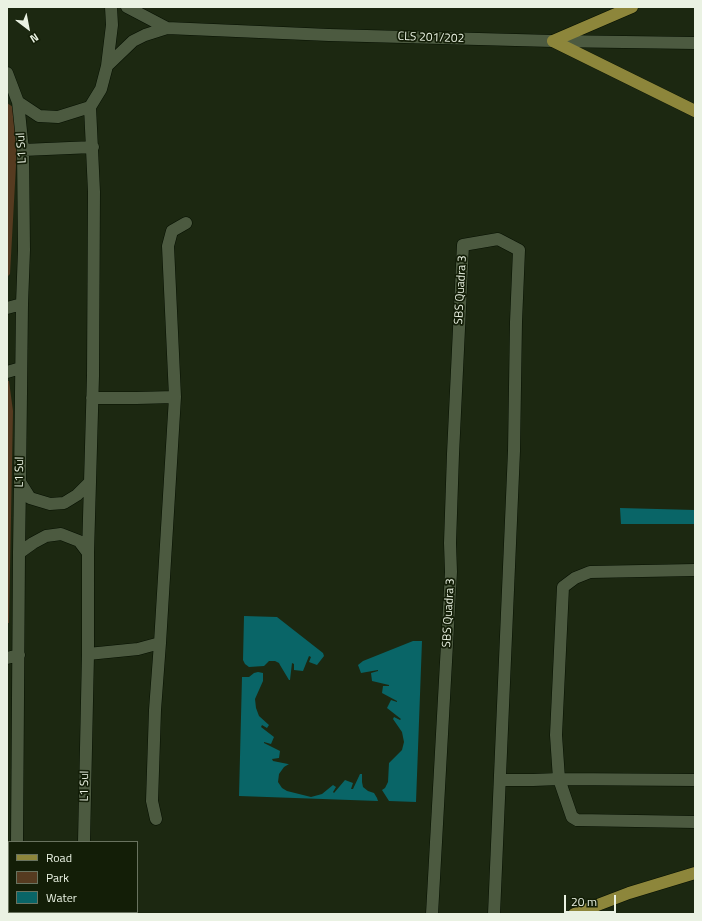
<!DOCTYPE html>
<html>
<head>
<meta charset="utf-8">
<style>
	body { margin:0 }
	#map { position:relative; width:702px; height:921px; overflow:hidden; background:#1c2811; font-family:"Titillium Web",sans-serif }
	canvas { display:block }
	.frame { position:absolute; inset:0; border:8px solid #eaf2e3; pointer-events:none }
	.legend { position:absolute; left:8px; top:841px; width:130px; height:72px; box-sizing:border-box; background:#131e07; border:1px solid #69735f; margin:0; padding:5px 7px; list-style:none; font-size:12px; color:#eaf2e3 }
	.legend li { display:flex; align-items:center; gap:8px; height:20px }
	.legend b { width:20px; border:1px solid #69735f }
	.north { position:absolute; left:8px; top:8px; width:40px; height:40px; -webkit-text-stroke:3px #131e07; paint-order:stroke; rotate:148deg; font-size:11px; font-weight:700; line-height:16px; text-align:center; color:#eaf2e3 }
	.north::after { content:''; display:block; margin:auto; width:14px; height:18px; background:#eaf2e3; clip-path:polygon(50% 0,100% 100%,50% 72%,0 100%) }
	.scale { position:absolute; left:564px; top:895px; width:52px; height:18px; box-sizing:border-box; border:2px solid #eaf2e3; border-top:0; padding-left:5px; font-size:12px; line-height:14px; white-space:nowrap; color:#eaf2e3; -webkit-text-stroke:3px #131e07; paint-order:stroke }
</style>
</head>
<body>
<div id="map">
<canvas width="702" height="921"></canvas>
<div class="frame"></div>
<ul class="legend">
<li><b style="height:5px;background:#8d863b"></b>Road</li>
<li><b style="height:11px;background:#563b20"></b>Park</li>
<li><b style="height:11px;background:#096567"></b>Water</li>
</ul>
<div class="north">N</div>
<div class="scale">20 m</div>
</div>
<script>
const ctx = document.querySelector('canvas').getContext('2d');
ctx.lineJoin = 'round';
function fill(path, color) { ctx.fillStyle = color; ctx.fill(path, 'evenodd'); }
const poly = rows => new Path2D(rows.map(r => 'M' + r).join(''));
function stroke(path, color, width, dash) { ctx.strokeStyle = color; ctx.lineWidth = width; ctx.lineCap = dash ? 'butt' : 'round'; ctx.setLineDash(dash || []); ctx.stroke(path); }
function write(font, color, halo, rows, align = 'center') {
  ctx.font = font + ' "Titillium Web",sans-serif'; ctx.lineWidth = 3.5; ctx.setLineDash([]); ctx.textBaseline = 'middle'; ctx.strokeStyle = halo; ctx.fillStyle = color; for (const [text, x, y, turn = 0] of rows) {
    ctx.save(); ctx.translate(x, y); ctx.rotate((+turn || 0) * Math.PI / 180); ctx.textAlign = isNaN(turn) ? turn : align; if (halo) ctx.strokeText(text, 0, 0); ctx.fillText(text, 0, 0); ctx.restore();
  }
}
fill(poly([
	[7,103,19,111,10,274,7,277],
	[7,381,9,381,13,411,9,623,7,623]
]), '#563b20');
fill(poly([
	[620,508,695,510,695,524,621,524],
	[244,616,277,617,323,653,324,656,317,665,309,662,311,657,309,656,303,671,294,670,294,664,292,663,290,680,289,680,280,665,279,663,275,661,269,661,264,666,249,667,245,664,243,660],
	[413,641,422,641,416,802,389,801,382,790,385,788,388,782,389,763,402,750,404,742,402,732,393,719,394,717,400,720,401,719,387,708,391,700,397,702,397,701,382,693,383,686,389,686,389,685,372,681,371,673,378,671,378,670,361,673,358,665,363,661],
	[258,672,263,673,263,681,255,699,256,708,259,716,269,725,267,728,262,725,261,727,274,737,271,744,264,742,264,743,280,751,279,758,272,759,273,761,288,764,289,764,284,767,279,774,278,782,282,788,287,791,311,797,322,794,333,785,336,787,333,792,334,793,345,780,353,783,351,789,353,789,360,774,362,774,362,782,363,787,368,791,374,793,377,798,378,801,239,796,242,677,249,677,254,673]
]), '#096567');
const minor = poly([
	[127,7,167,28],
	[107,66,133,41,145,35,167,28,329,35,553,41,695,43],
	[7,73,18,102,39,116,58,117,90,107,101,89,107,66,112,25,111,7],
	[23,150,93,147],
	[7,308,22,304],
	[7,372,21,368],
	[92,398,136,398,175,397],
	[20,482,30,498,50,504,64,503,77,495,90,482],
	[19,553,33,543,46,536,61,534,79,541,88,553],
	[695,570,590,572,575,578,563,587,556,735,559,779,572,817,577,820,695,822],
	[88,654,138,649,160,643],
	[7,658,19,655],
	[500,780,533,780,559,779,695,780],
	[156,819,152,801,155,710,160,643,175,397,168,246,172,231,186,223],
	[17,842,19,553,20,482,22,304,24,250,23,150,18,102],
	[84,842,88,654,88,553,93,376,94,192,90,107],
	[16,914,16,912],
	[83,914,83,912],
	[432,914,451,572,450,543,453,454,463,245,498,239,519,250,516,322,514,451,494,914]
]);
const major = poly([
	[553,41,695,111],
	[553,41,632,7],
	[574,914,629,893,695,873]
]);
stroke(minor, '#061000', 13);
stroke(major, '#061000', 13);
stroke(minor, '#4c5a40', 12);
stroke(major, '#8d863b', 12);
write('12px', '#eaf2e3', '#131e07', [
	["CLS 201/202",431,38,2],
	["L1 Sul",22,148,-93],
	["SBS Quadra 3",461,290,-87],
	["L1 Sul",20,472,-89],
	["SBS Quadra 3",449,613,-87],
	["L1 Sul",85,786,-89]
]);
</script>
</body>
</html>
